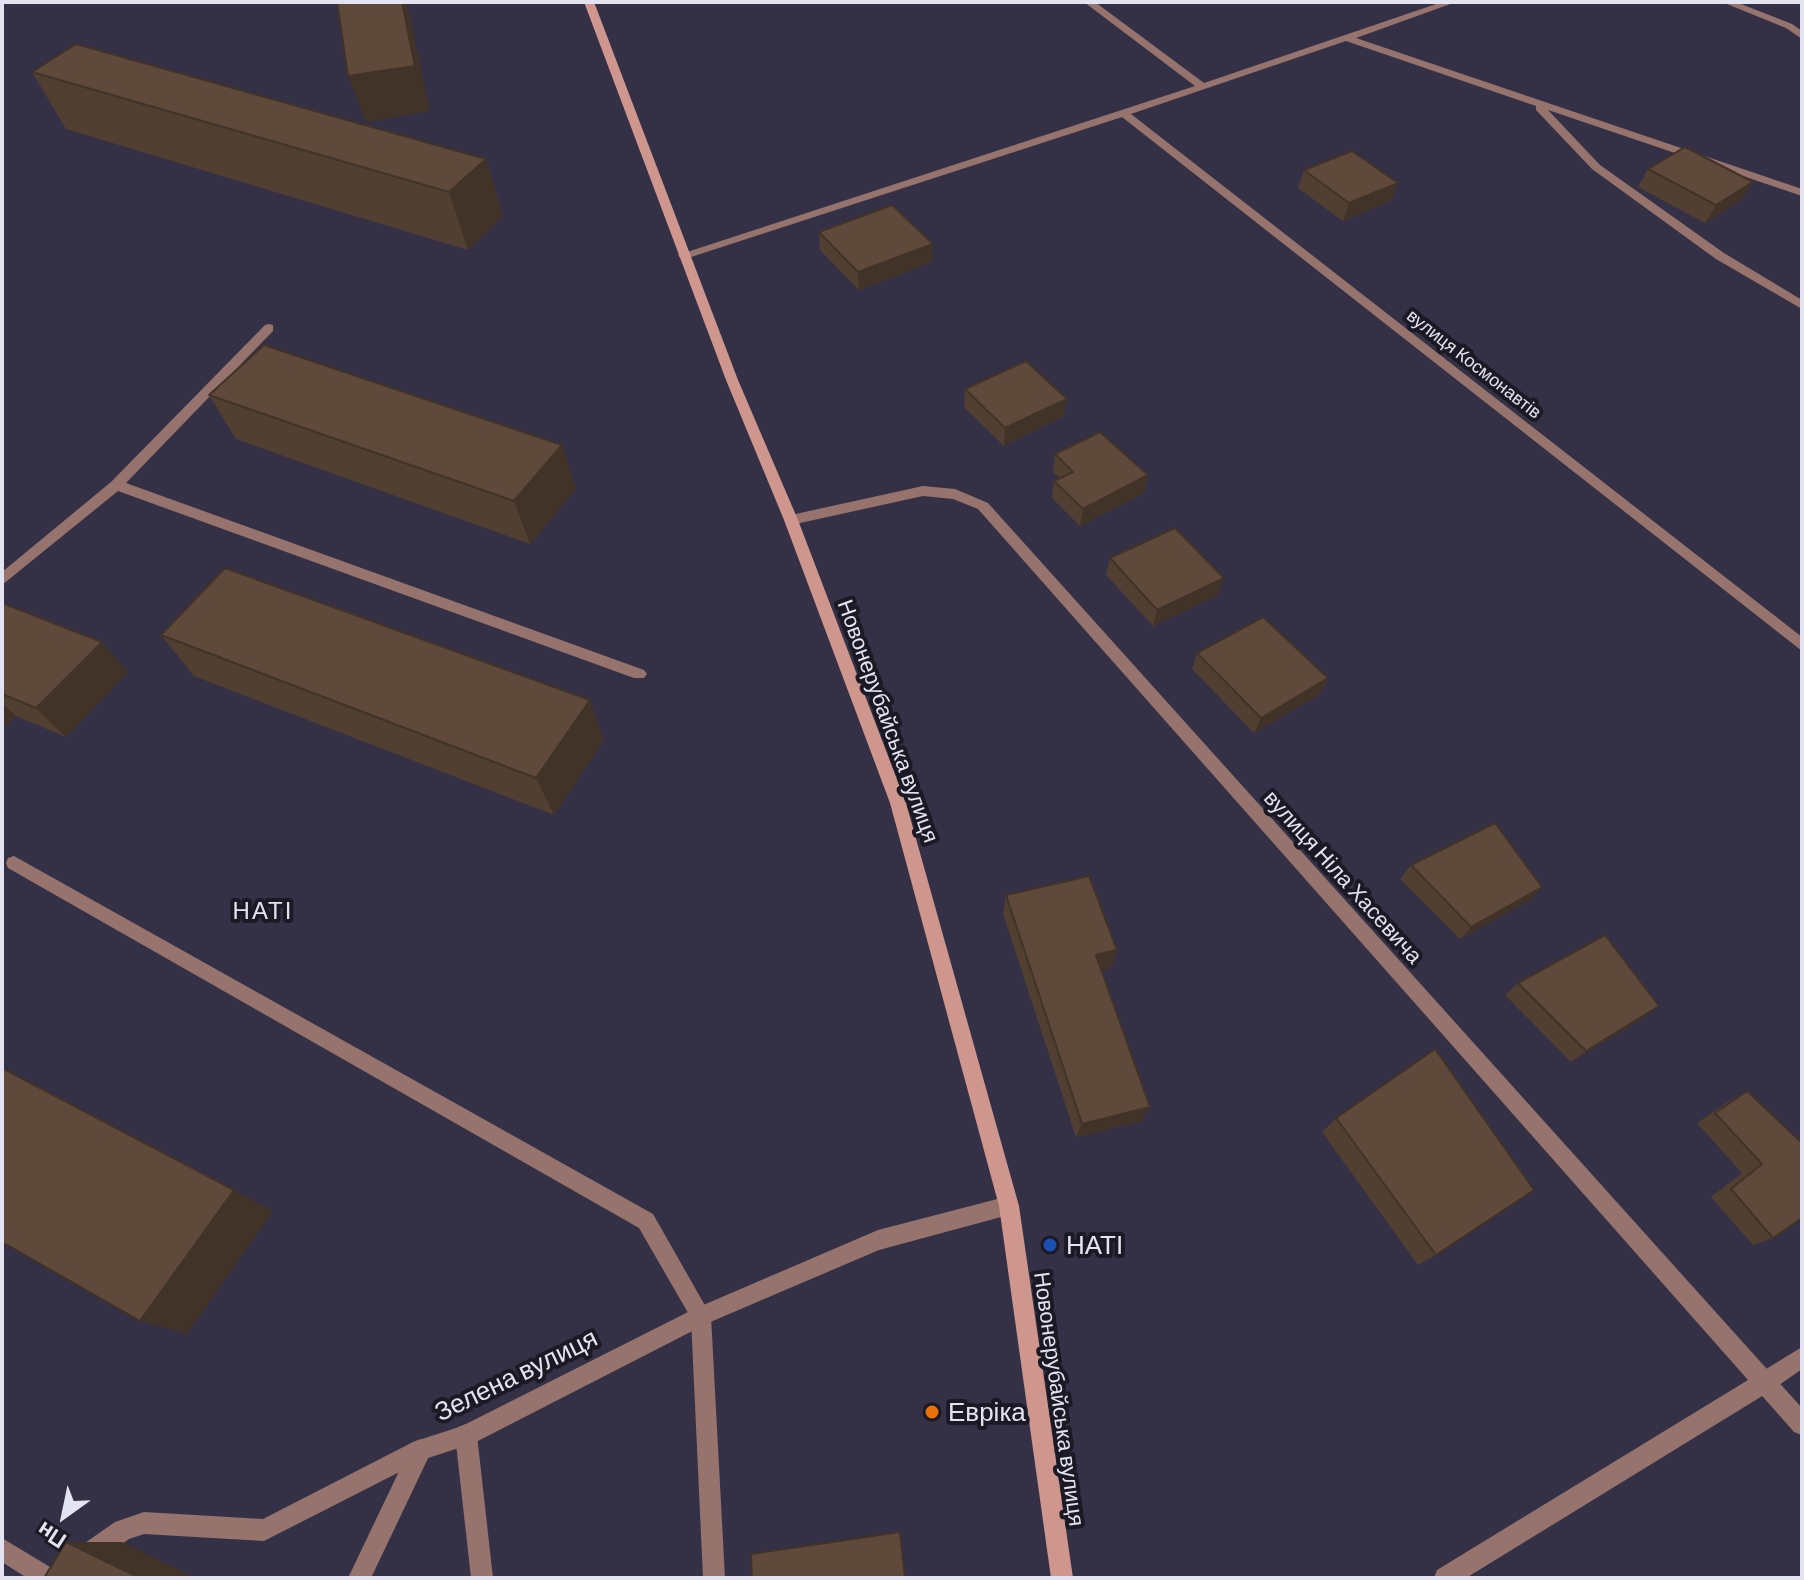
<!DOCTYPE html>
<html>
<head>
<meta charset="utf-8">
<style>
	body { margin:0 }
	#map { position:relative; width:1804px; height:1580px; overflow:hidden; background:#343146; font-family:Barlow,sans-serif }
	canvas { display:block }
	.frame { position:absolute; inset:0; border:4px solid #e4e3f1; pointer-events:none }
	.north { position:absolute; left:24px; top:1476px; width:80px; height:80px; -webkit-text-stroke:6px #1b1a24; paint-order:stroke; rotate:213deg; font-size:22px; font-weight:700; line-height:32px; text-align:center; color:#e4e3f1 }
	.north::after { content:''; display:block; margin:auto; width:28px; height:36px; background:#e4e3f1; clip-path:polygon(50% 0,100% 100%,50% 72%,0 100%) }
</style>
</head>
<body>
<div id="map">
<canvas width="1804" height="1580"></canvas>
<div class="frame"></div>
<div class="north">Пн</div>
</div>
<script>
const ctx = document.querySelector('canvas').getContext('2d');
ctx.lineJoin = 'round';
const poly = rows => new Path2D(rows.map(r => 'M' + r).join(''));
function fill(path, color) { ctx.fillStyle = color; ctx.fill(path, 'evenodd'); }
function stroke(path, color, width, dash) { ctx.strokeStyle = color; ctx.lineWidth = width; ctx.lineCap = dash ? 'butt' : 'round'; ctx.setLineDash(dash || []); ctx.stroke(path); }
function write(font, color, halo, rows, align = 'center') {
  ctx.font = font + ' Barlow,sans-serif'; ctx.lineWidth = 8; ctx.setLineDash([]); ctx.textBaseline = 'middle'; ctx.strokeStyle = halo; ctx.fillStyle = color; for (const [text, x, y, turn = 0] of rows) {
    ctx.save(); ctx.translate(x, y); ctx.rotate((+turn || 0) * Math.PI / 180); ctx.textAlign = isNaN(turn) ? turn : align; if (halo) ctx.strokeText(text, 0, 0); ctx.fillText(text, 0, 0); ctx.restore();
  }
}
fill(poly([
	[269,324,273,325,273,331,126,483,644,670,647,674,644,678,634,678,118,491,2,585,2,572,111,482,265,325,269,324],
	[14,856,653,1214,711,1316,725,1578,703,1578,691,1318,639,1228,8,868,6,863,8,858,14,856],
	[1802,1347,1802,1369,1772,1390,1466,1578,1434,1578,1437,1570,1802,1347],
	[466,1424,474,1427,477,1435,493,1578,471,1578,455,1435,458,1427,466,1424],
	[421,1439,429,1442,432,1450,371,1578,348,1578,413,1442,421,1439],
	[2,1538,55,1570,58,1578,27,1578,2,1562,2,1538]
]), '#96736d');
fill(poly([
	[1084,2,1095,2,1204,83,1442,2,1456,2,1356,38,1802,189,1802,196,1548,110,1600,165,1724,253,1802,300,1802,309,1716,259,1592,169,1536,110,1536,106,1346,41,1131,114,1802,637,1802,651,1122,117,688,258,680,258,678,255,1195,86,1084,2],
	[1722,2,1736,2,1792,24,1802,31,1802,39,1786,28,1722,2],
	[923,486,955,489,988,503,1802,1408,1802,1435,1794,1432,978,509,953,499,923,496,791,525,784,520,791,515,923,486],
	[1009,1196,1016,1199,1019,1206,1016,1213,879,1250,708,1323,474,1443,425,1459,264,1541,144,1534,129,1539,73,1578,43,1578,46,1570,115,1522,144,1512,263,1519,413,1442,462,1426,694,1309,878,1230,1009,1196]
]), '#96736d');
fill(poly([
	[584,2,594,2,738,380,798,520,906,803,1019,1206,1073,1578,1051,1578,999,1206,890,803,784,520,726,380,584,2]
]), '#ce968d');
fill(poly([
	[32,72,486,159,503,216,468,250,66,129],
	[1648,169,1753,182,1741,200,1705,223,1638,187],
	[1304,170,1391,201,1343,221,1298,188],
	[819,232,932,262,859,290,820,250],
	[965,389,1064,416,1004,446,964,407],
	[209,395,562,445,576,489,530,544,236,439],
	[1055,454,1148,475,1144,493,1080,526,1052,498,1054,481,1060,478,1053,472],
	[1110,558,1218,595,1153,626,1106,575],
	[2,603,128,672,66,737,16,716,2,730],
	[161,635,604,740,554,815,194,676],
	[1197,653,1328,678,1320,694,1254,733,1192,669],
	[1411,865,1530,900,1460,939,1400,879],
	[1006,895,1117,950,1111,968,1101,971,1142,1121,1076,1137,1003,914],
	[1518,983,1659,1006,1643,1018,1571,1062,1505,995],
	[1747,1091,1802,1143,1773,1238,1753,1245,1711,1197,1742,1173,1697,1123,1729,1101],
	[1336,1118,1436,1255,1418,1265,1322,1132]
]), '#513f32');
fill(poly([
	[402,2,407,2,430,111,366,122,348,76],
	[486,159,503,216,468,250,449,192],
	[1753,182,1741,200,1705,223,1716,205],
	[1398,183,1391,201,1343,221,1349,203],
	[933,244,932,262,859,290,858,272],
	[1067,399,1064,416,1004,446,1005,428],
	[562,445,576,489,530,544,514,501],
	[1148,475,1144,493,1080,526,1083,509],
	[1224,578,1218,595,1153,626,1157,610],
	[102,642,128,672,66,737,36,708],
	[1328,678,1320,694,1254,733,1261,718],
	[590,700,604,740,554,815,536,778],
	[2,703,16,716,2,730],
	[1542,887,1530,900,1460,939,1471,927],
	[1117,950,1111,968,1090,973,1096,955],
	[1659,1006,1643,1018,1571,1062,1586,1051],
	[1150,1107,1142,1121,1076,1137,1082,1124],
	[234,1190,273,1211,187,1334,140,1321],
	[66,1542,122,1542,196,1578,140,1578]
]), '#423329');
const building = poly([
	[337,2,402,2,415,66,348,76,337,2],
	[76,44,486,159,449,192,32,72,76,44],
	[1685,147,1753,182,1716,205,1648,169,1685,147],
	[1352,151,1398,183,1349,203,1304,170,1352,151],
	[892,205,933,244,858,272,819,232,892,205],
	[264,345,562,445,514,501,209,395,264,345],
	[1026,361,1067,399,1005,428,965,389,1026,361],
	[1100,432,1148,475,1083,509,1054,481,1073,472,1055,454,1100,432],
	[1175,528,1224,578,1157,610,1110,558,1175,528],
	[225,568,590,700,536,778,161,635,225,568],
	[2,603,102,642,36,708,2,694,2,603],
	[1263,617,1328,678,1261,718,1197,653,1263,617],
	[1495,823,1542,887,1471,927,1411,865,1495,823],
	[1089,876,1117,950,1096,955,1150,1107,1082,1124,1006,895,1089,876],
	[1605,935,1659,1006,1586,1051,1518,983,1605,935],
	[1435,1049,1534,1190,1436,1255,1336,1118,1435,1049],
	[2,1068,234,1190,140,1321,2,1242,2,1068],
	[1747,1091,1802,1143,1802,1218,1773,1238,1731,1189,1762,1164,1715,1113,1747,1091],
	[900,1532,905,1578,752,1578,751,1554,900,1532],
	[66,1542,140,1578,44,1578,66,1542]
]);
fill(building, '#5e493a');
stroke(building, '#423329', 2);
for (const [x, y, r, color] of [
	[1050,1245,8,"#1a4fb4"],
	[932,1412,8,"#e8710a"]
]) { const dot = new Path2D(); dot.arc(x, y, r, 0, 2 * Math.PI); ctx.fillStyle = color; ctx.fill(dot); stroke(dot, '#1b1a24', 3); }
write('18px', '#e4e3f1', '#1b1a24', [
	["вулиця Космонавтів",1474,364,38]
]);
write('22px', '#e4e3f1', '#1b1a24', [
	["Новонерубайська вулиця",888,721,70],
	["вулиця Ніла Хасевича",1343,877,48],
	["Новонерубайська вулиця",1059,1399,82]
]);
ctx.letterSpacing = '2px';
write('24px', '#e4e3f1', '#1b1a24', [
	["НАТІ",263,911]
]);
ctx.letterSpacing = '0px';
write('26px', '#e4e3f1', '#1b1a24', [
	["НАТІ",1066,1245],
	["Евріка",948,1412]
], 'left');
write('26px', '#e4e3f1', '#1b1a24', [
	["Зелена вулиця",516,1375,-26]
]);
</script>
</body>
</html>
